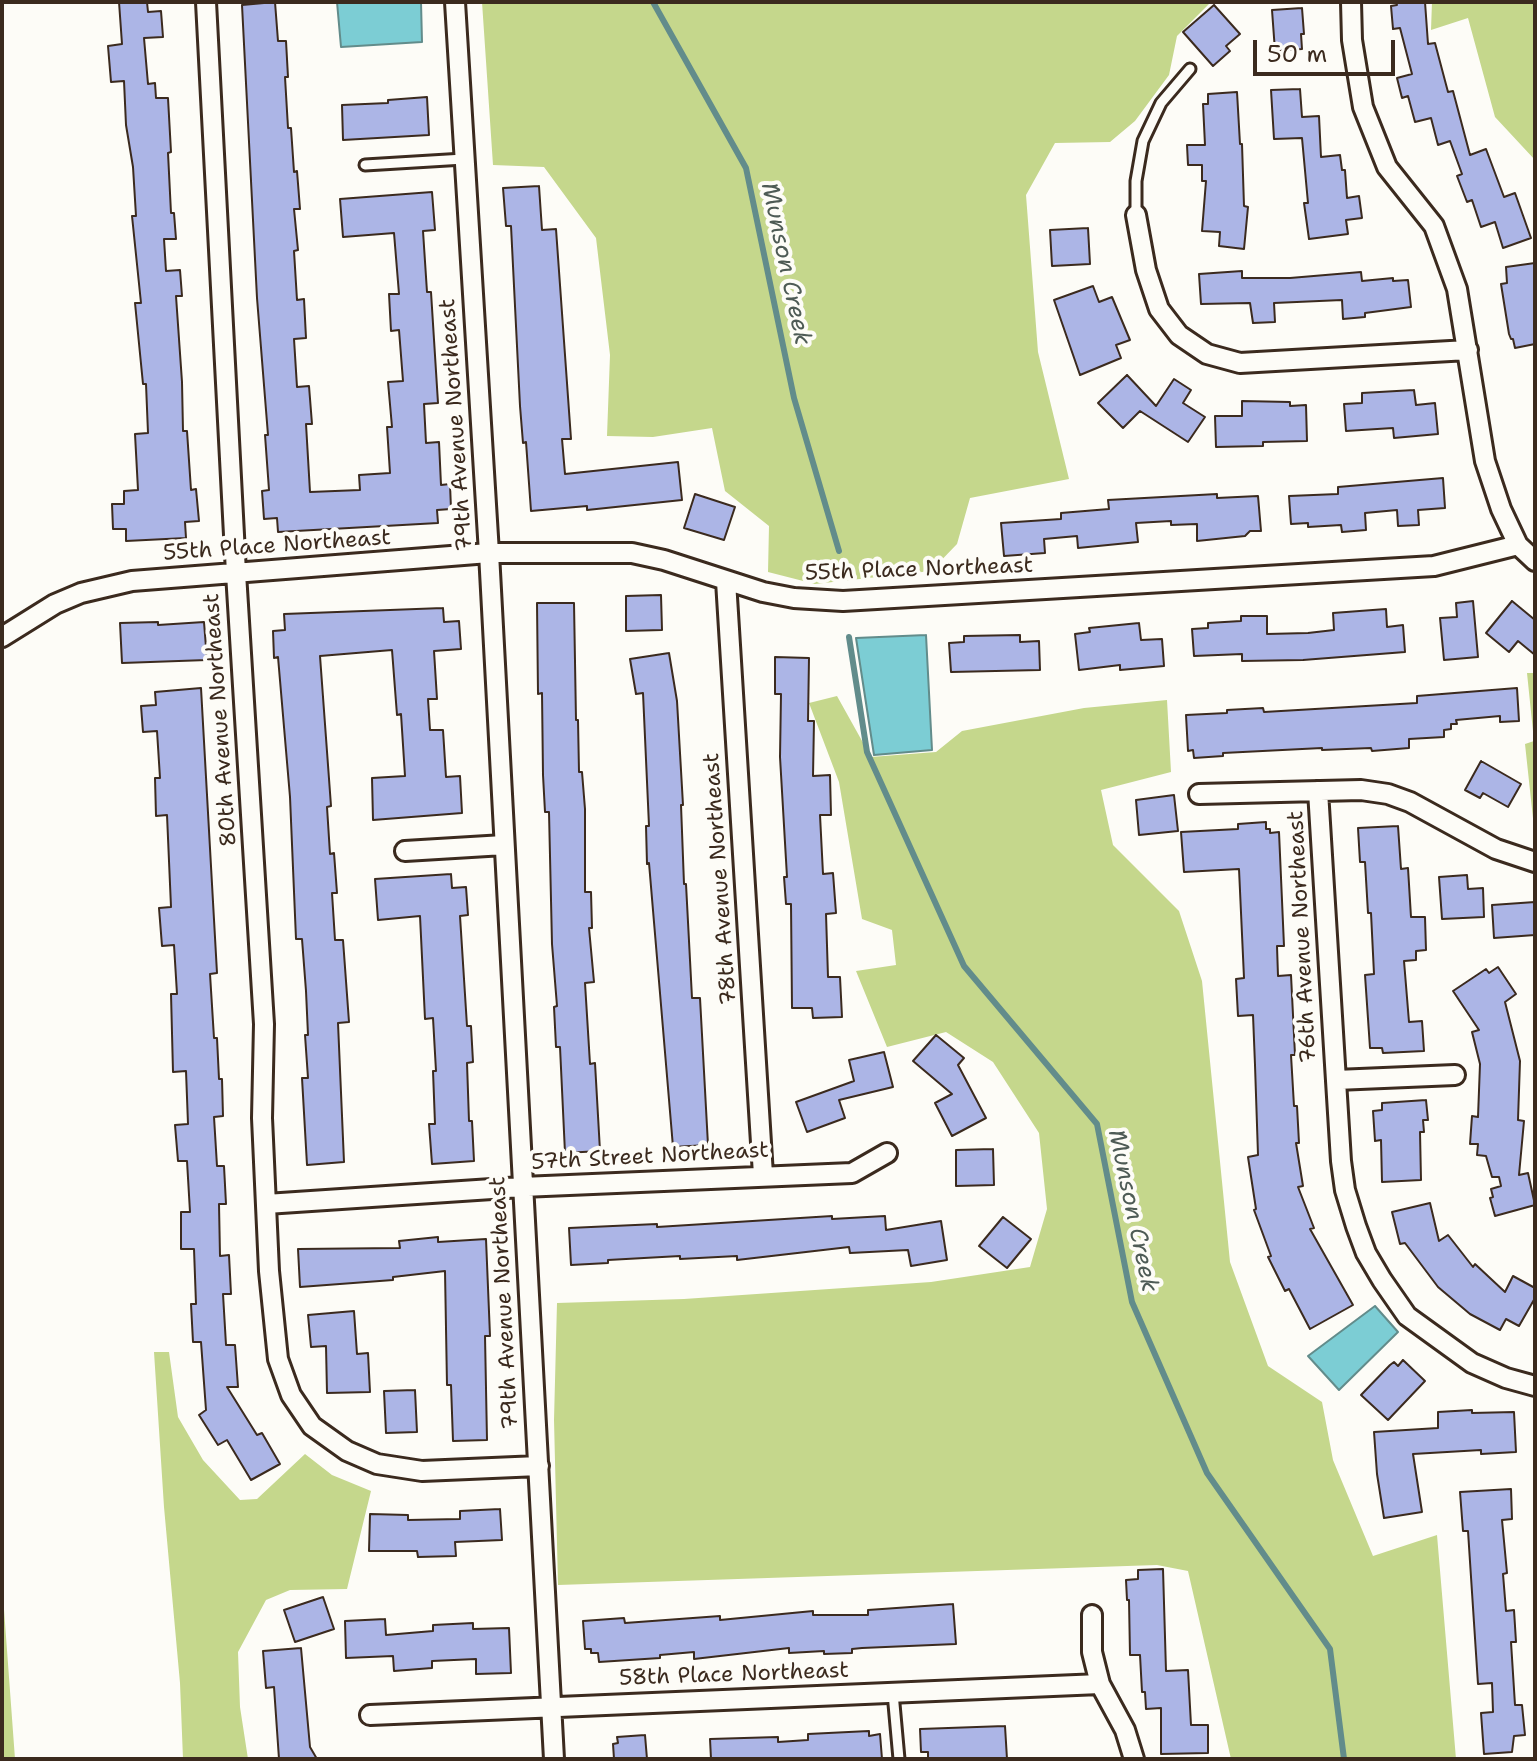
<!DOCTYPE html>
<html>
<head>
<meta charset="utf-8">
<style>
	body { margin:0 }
	#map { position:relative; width:1537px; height:1761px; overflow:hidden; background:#fdfcf7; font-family:"Shantell Sans",sans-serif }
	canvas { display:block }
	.frame { position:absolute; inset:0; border:4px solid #3b2a1e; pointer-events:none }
	.scale { position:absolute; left:1253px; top:40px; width:142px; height:36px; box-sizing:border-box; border:4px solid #3b2a1e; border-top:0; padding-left:10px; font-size:24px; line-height:28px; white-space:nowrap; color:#3b2a1e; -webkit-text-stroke:6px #fdfcf7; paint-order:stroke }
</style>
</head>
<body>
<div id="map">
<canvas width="1537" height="1761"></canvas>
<div class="frame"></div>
<div class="scale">50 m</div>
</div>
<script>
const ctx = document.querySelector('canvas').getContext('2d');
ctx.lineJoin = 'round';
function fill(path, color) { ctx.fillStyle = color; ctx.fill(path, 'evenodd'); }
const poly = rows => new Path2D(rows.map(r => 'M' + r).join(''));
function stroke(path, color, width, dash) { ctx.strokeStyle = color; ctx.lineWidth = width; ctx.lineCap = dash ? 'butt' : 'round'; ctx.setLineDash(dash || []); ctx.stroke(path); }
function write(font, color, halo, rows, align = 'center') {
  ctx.font = font + ' "Shantell Sans",sans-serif'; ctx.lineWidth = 8; ctx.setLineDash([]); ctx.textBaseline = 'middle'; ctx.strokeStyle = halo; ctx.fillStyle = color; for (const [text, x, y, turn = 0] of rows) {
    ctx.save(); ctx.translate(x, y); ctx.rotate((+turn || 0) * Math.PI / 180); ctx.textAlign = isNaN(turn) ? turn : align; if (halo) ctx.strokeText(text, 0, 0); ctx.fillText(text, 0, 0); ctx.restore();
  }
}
fill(poly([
	[482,2,1215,2,1209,4,1177,36,1169,75,1135,121,1110,142,1055,143,1026,195,1038,352,1069,479,970,498,957,544,931,571,815,584,768,572,769,526,725,491,712,428,653,437,607,436,610,355,596,238,544,167,493,165],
	[1432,2,1535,2,1535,160,1495,117,1468,18,1431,30],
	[1527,673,1535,673,1535,837,1525,744,1534,741],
	[837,696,871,757,936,752,962,731,1084,708,1167,700,1171,772,1101,790,1113,845,1179,911,1202,981,1230,1262,1268,1366,1322,1402,1333,1460,1373,1556,1437,1535,1456,1759,1231,1759,1188,1571,1157,1565,558,1585,554,1420,557,1303,684,1299,931,1282,1030,1267,1047,1209,1039,1133,993,1062,946,1032,887,1047,856,971,896,965,892,930,862,919,839,782,809,703],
	[154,1352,169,1352,178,1417,203,1460,240,1500,257,1499,305,1454,332,1475,371,1491,347,1589,290,1590,266,1600,238,1652,240,1707,248,1759,183,1759,180,1683,164,1507],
	[2,1582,15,1759,2,1759]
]), '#c5d78c');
const water = poly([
	[337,2,421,2,422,42,341,47,337,2],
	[926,635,932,750,874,755,856,638,926,635],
	[1375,1306,1398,1332,1339,1390,1308,1356,1375,1306]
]);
fill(water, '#7ccdd4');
stroke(water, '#628c8b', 2);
stroke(poly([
	[653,2,746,168,794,398,839,551],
	[849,637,867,752,964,966,1097,1124,1132,1302,1207,1473,1330,1649,1344,1759]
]), '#628c8b', 6);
const building = poly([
	[119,2,147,2,148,12,161,11,163,37,144,38,148,84,155,83,156,98,168,98,171,152,168,153,171,213,174,213,176,239,164,239,166,271,180,270,182,296,176,296,182,382,183,431,187,431,191,490,196,489,199,521,185,522,186,538,126,541,126,529,113,529,112,504,124,504,124,491,138,490,135,434,148,433,146,384,143,384,135,303,141,303,132,216,136,216,133,167,126,125,124,81,111,82,108,46,122,44,119,2],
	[275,2,278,41,286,41,288,77,285,77,288,128,291,128,294,172,297,171,300,209,294,209,298,250,294,251,297,300,304,299,306,338,294,339,297,387,309,386,312,424,306,424,310,492,360,490,359,475,390,473,387,427,392,427,388,382,403,381,399,330,391,331,389,294,399,294,394,233,343,237,340,199,432,192,435,230,423,231,427,292,431,292,438,403,424,404,426,443,439,442,441,485,450,484,451,509,437,510,438,523,278,532,277,518,264,519,262,491,269,490,265,435,268,435,257,298,242,5,275,2],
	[1396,2,1425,2,1428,44,1435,43,1448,92,1453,91,1470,155,1486,149,1504,197,1515,193,1531,238,1503,248,1495,222,1481,227,1472,200,1467,202,1457,176,1462,174,1450,141,1438,145,1431,118,1415,122,1408,96,1402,98,1397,78,1412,74,1400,28,1393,29,1391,6,1397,5,1396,2],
	[1214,5,1240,34,1226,46,1230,51,1213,66,1183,32,1214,5],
	[1302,8,1304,34,1301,34,1302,49,1275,51,1272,10,1302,8],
	[1300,89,1302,117,1319,116,1321,157,1340,155,1342,170,1345,170,1347,198,1359,196,1362,218,1346,220,1348,234,1309,239,1304,203,1308,203,1302,138,1274,139,1271,90,1300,89],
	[1237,92,1240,144,1242,144,1244,206,1248,207,1244,249,1219,246,1220,232,1202,231,1206,181,1202,181,1202,165,1188,165,1187,145,1205,145,1203,104,1208,104,1208,94,1237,92],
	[427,97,429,135,343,140,342,105,388,103,388,100,427,97],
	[539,186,542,230,556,229,571,439,562,439,565,474,678,462,682,500,587,510,587,506,531,511,526,442,523,443,520,406,511,226,506,226,503,188,539,186],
	[1088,228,1090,264,1052,266,1050,230,1088,228],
	[1535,263,1535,344,1515,348,1513,339,1511,339,1509,334,1501,284,1507,283,1506,267,1535,263],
	[1242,271,1242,278,1290,278,1361,272,1362,281,1393,278,1393,281,1408,280,1411,307,1365,313,1365,317,1343,319,1342,300,1274,303,1275,322,1253,323,1250,303,1201,304,1199,274,1242,271],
	[1093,286,1099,302,1112,297,1130,340,1116,345,1121,358,1080,375,1054,300,1093,286],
	[1127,375,1156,406,1174,379,1191,390,1183,403,1205,417,1188,442,1140,411,1123,428,1098,403,1127,375],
	[1414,390,1416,405,1435,403,1438,434,1394,438,1393,428,1346,431,1344,404,1362,403,1362,393,1414,390],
	[1242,401,1290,402,1290,406,1306,405,1307,441,1263,442,1263,446,1216,447,1215,416,1242,416,1242,401],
	[1443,478,1445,508,1418,510,1419,525,1398,526,1397,510,1365,513,1366,530,1342,532,1341,525,1308,527,1308,523,1291,524,1289,496,1338,494,1338,487,1443,478],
	[695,494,735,507,724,540,684,528,695,494],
	[1217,494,1217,498,1258,496,1261,531,1250,531,1245,536,1197,541,1197,524,1171,525,1171,521,1136,523,1138,542,1078,548,1077,536,1044,539,1045,553,1004,556,1001,523,1061,519,1061,513,1109,509,1108,500,1217,494],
	[661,595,662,630,626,631,626,596,661,595],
	[1473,601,1478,657,1444,660,1440,618,1457,617,1456,603,1473,601],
	[1512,601,1535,620,1535,655,1518,641,1509,652,1486,633,1512,601],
	[537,603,574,603,576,720,578,720,579,772,582,772,585,809,585,892,591,892,592,928,589,928,594,982,585,983,590,1064,595,1063,600,1151,565,1153,560,1047,556,1047,554,1007,557,1006,552,944,549,812,545,812,543,775,542,693,538,694,537,603],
	[443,608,444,622,459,621,461,649,434,651,437,699,428,699,430,730,443,730,446,777,460,776,462,813,373,820,372,778,405,776,401,714,397,715,392,650,320,656,331,806,327,807,330,854,334,853,337,893,332,893,335,940,343,940,349,1022,338,1023,344,1162,307,1165,302,1078,308,1078,305,1035,308,1035,306,991,302,939,296,939,290,797,278,657,274,658,273,631,285,630,284,614,443,608],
	[1386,609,1387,627,1403,625,1405,652,1303,660,1242,661,1242,654,1194,656,1192,629,1208,628,1208,623,1241,621,1241,616,1267,616,1267,634,1308,633,1334,630,1333,613,1386,609],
	[158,622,158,625,204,622,207,660,122,663,120,623,158,622],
	[1139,623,1141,640,1162,639,1164,666,1120,670,1120,665,1079,670,1075,634,1090,632,1089,628,1139,623],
	[1020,635,1020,642,1039,641,1040,670,951,672,949,643,964,642,964,636,1020,635],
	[669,653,677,701,683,805,681,805,684,884,686,884,692,998,700,998,708,1145,673,1147,649,863,647,864,646,826,649,826,643,693,636,694,630,659,669,653],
	[775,657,809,658,808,721,814,721,813,776,830,775,831,815,820,815,823,874,833,873,836,913,826,914,828,977,840,977,842,1017,813,1018,812,1008,792,1008,791,904,786,904,784,877,787,877,780,757,781,694,775,694,775,657],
	[201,688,217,973,210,974,214,1038,217,1038,219,1079,222,1079,223,1116,214,1117,217,1166,224,1166,226,1204,219,1204,220,1256,229,1255,231,1294,223,1294,226,1345,235,1345,238,1387,227,1387,257,1435,262,1433,280,1464,251,1480,227,1440,218,1445,199,1415,206,1410,201,1342,193,1342,191,1304,196,1304,194,1249,181,1249,181,1212,190,1212,187,1161,178,1161,175,1125,188,1124,186,1071,173,1072,171,994,177,994,174,945,162,946,159,908,171,907,167,815,156,816,155,778,160,778,157,731,143,732,141,706,156,705,155,692,201,688],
	[1517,688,1519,721,1500,722,1500,716,1456,720,1457,724,1451,724,1451,729,1444,730,1444,737,1409,739,1409,748,1372,751,1371,748,1322,750,1322,748,1223,753,1223,756,1194,758,1193,750,1188,751,1186,715,1227,713,1227,710,1263,708,1264,712,1417,703,1417,696,1517,688],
	[1481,761,1521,784,1508,807,1483,793,1480,798,1465,790,1481,761],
	[1174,795,1178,831,1139,835,1136,800,1174,795],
	[1266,822,1266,829,1270,829,1270,833,1279,832,1284,946,1277,946,1278,976,1291,975,1295,1055,1291,1055,1294,1106,1297,1106,1299,1143,1296,1143,1303,1186,1298,1187,1314,1228,1310,1229,1353,1305,1310,1329,1289,1289,1285,1291,1268,1257,1271,1256,1254,1210,1256,1209,1248,1157,1258,1155,1255,1065,1253,1015,1238,1016,1236,979,1244,978,1239,869,1184,872,1181,832,1238,829,1238,824,1266,822],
	[1398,826,1401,869,1408,868,1411,917,1425,917,1426,950,1416,951,1416,960,1404,961,1409,1022,1422,1021,1424,1051,1383,1053,1382,1048,1370,1048,1365,975,1374,974,1371,913,1368,913,1365,862,1360,862,1358,828,1398,826],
	[451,874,452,888,466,887,468,915,460,916,467,1026,471,1026,473,1062,467,1063,469,1121,472,1121,474,1161,432,1164,429,1124,435,1124,433,1071,436,1071,433,1018,425,1019,420,916,378,920,375,879,451,874],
	[1467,875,1468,889,1483,888,1484,917,1442,919,1439,877,1467,875],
	[1535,902,1535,935,1494,938,1492,905,1535,902],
	[1498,967,1516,994,1505,1002,1520,1061,1518,1120,1524,1121,1519,1175,1528,1173,1535,1205,1495,1216,1490,1198,1493,1197,1491,1189,1501,1186,1499,1177,1492,1177,1486,1156,1477,1155,1478,1144,1470,1144,1472,1116,1478,1117,1480,1064,1472,1032,1479,1030,1453,991,1486,969,1489,973,1498,967],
	[936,1035,964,1058,958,1065,986,1118,952,1136,935,1103,952,1094,913,1061,936,1035],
	[884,1052,893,1087,839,1100,845,1118,807,1132,796,1102,854,1081,849,1060,884,1052],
	[1426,1100,1428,1120,1423,1120,1424,1132,1420,1132,1421,1180,1382,1182,1381,1140,1375,1141,1373,1111,1382,1110,1382,1103,1426,1100],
	[993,1149,994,1185,956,1186,956,1150,993,1149],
	[1430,1203,1439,1241,1448,1235,1473,1267,1475,1264,1505,1292,1513,1276,1535,1288,1535,1298,1519,1326,1506,1319,1500,1330,1470,1314,1438,1287,1405,1243,1400,1244,1392,1212,1430,1203],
	[832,1216,832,1219,885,1216,886,1230,941,1221,947,1260,911,1266,908,1250,850,1253,849,1247,737,1260,737,1256,680,1259,680,1256,608,1260,608,1263,571,1265,569,1228,657,1224,657,1227,832,1216],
	[1003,1217,1031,1239,1007,1268,979,1246,1003,1217],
	[438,1237,438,1242,486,1239,490,1336,485,1336,487,1440,453,1441,451,1385,447,1385,445,1271,393,1277,393,1280,300,1287,298,1249,400,1248,399,1241,438,1237],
	[354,1311,357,1354,368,1353,370,1392,327,1393,326,1346,311,1347,308,1315,354,1311],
	[1403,1360,1425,1381,1388,1420,1361,1395,1390,1365,1394,1362,1398,1366,1403,1360],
	[415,1390,417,1432,386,1433,384,1391,415,1390],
	[1472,1410,1472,1413,1514,1412,1516,1452,1481,1454,1481,1450,1413,1454,1422,1512,1384,1518,1377,1474,1374,1432,1438,1428,1438,1412,1472,1410],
	[1511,1489,1512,1519,1502,1520,1507,1573,1503,1574,1506,1611,1514,1610,1516,1642,1511,1642,1515,1705,1522,1705,1525,1735,1514,1736,1512,1752,1484,1754,1481,1713,1493,1712,1492,1683,1478,1684,1468,1531,1463,1531,1460,1492,1511,1489],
	[500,1509,502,1540,455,1542,456,1556,418,1557,417,1551,369,1551,370,1514,408,1515,408,1520,460,1519,460,1511,500,1509],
	[1163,1569,1166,1671,1188,1670,1191,1725,1208,1725,1208,1753,1161,1754,1161,1708,1146,1709,1145,1692,1142,1692,1140,1655,1130,1655,1129,1600,1127,1600,1126,1580,1138,1579,1138,1570,1163,1569],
	[323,1597,334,1629,295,1642,284,1610,323,1597],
	[953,1604,956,1644,862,1648,852,1649,852,1653,824,1654,824,1651,789,1653,789,1648,694,1659,694,1652,660,1655,660,1658,599,1662,598,1653,591,1653,591,1649,585,1649,583,1621,624,1618,625,1623,720,1616,720,1620,813,1611,813,1615,868,1615,868,1610,953,1604],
	[385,1619,386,1635,433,1631,433,1625,473,1623,473,1629,509,1628,511,1673,476,1674,476,1659,432,1661,432,1668,394,1671,393,1656,346,1658,345,1621,385,1619],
	[301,1648,310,1747,317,1759,279,1759,274,1687,266,1688,263,1651,301,1648],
	[1005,1726,1007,1759,928,1759,928,1752,921,1752,920,1729,1005,1726],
	[869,1731,869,1736,880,1734,882,1759,711,1759,710,1739,778,1737,778,1742,808,1740,808,1734,869,1731],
	[645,1735,647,1759,614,1759,613,1744,618,1743,617,1737,645,1735]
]);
fill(building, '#acb5e6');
stroke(building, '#3b2a1e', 2);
const lane = poly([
	[365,165,464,159],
	[1136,215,1136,181,1143,141,1161,103,1190,69],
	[893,1693,899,1759]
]);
const street = poly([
	[206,2,236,573,264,1024,262,1118,269,1271,278,1359,291,1395,312,1426,347,1451,377,1464,422,1471,539,1466],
	[455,2,489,553,554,1759],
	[1351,2,1352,40,1363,107,1387,167,1434,226,1457,289,1485,461,1501,509,1518,545,1535,561],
	[1136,215,1146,270,1159,309,1179,335,1207,354,1240,363,1468,350],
	[726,581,763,1175],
	[2,637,55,604,81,593,132,581,489,553,632,553,664,560,763,592,794,598,843,601,1434,566,1518,545],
	[1318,791,1341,1161,1345,1190,1356,1226,1366,1253,1382,1280,1407,1316,1472,1363,1506,1378,1535,1386],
	[1199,794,1361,790,1388,794,1410,802,1496,849,1535,862],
	[405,851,504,845],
	[1336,1080,1455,1075],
	[266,1204,522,1187,852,1173,887,1153],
	[1092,1615,1092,1652,1100,1684,1125,1730,1134,1759],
	[370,1715,1100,1684]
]);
stroke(lane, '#3b2a1e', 15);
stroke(street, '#3b2a1e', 24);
stroke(lane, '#fdfcf7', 9);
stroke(street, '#fdfcf7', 18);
write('22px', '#3b2a1e', '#fdfcf7', [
	["79th Avenue Northeast",457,425,-94],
	["55th Place Northeast",277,546,-4],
	["55th Place Northeast",919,570,-2],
	["80th Avenue Northeast",221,720,-94],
	["78th Avenue Northeast",721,879,-94],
	["76th Avenue Northeast",1303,937,-93],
	["57th Street Northeast",650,1157,-3],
	["79th Avenue Northeast",505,1303,-93],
	["58th Place Northeast",734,1675,-2]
]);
write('italic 24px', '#4e5b55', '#fdfcf7', [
	["Munson Creek",785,264,78],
	["Munson Creek",1132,1211,78]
]);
</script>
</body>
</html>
